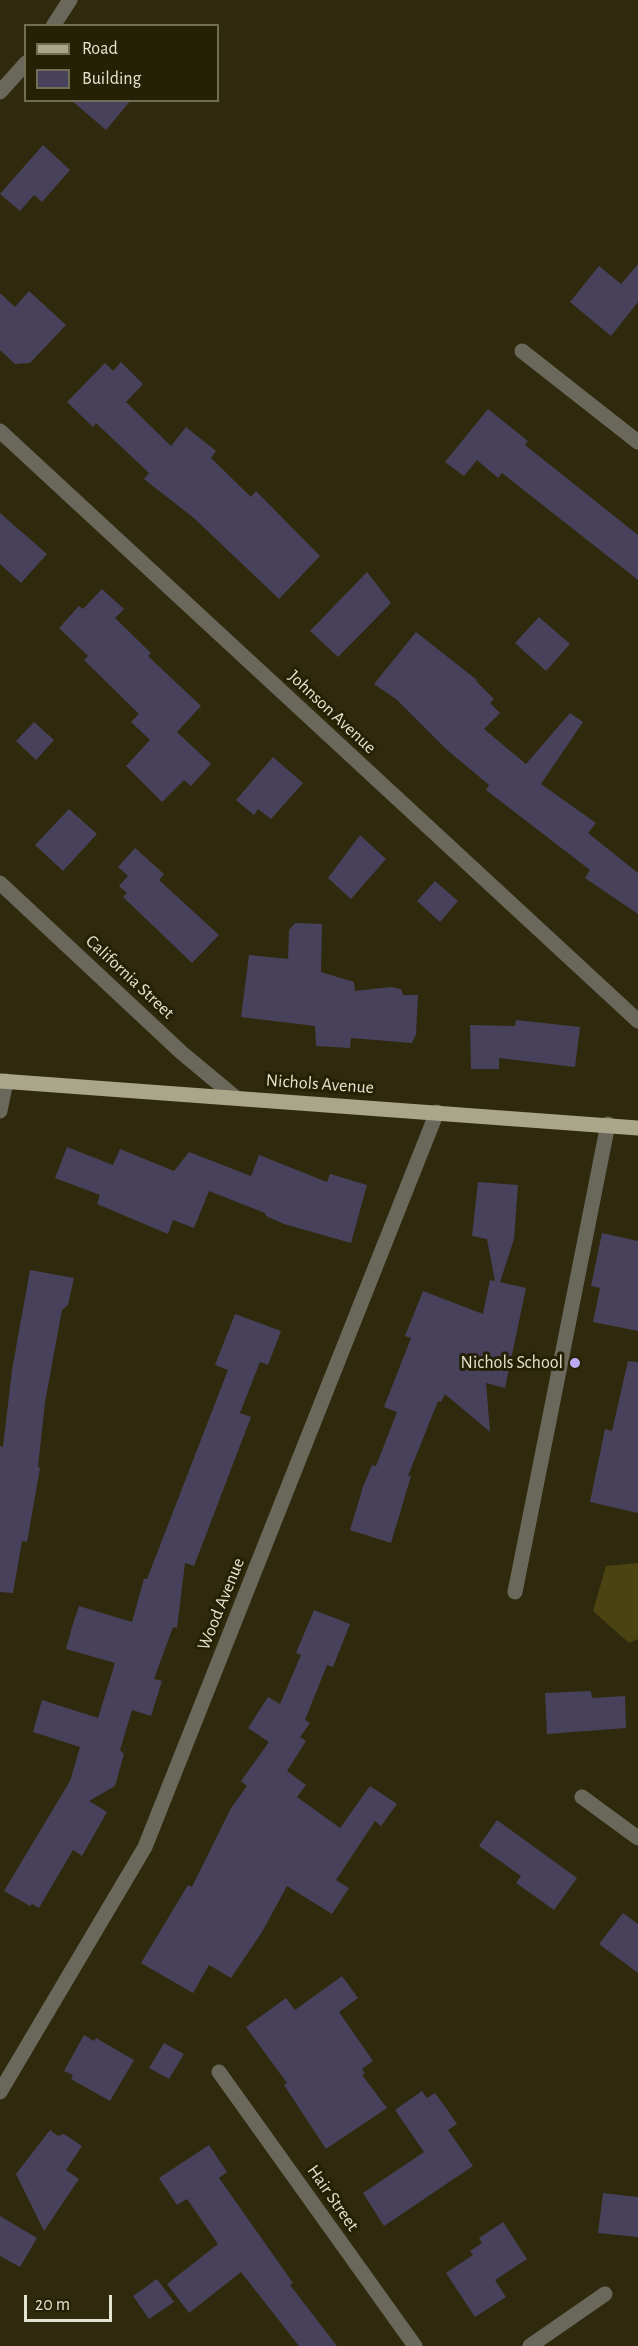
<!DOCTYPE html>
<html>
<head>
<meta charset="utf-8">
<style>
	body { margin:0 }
	#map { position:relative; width:638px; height:2346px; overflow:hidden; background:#2f2a0d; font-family:"Alegreya Sans",sans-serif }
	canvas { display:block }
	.legend { position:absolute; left:24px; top:24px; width:195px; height:78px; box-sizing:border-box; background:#252104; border:2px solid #716e56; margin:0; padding:8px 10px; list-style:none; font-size:18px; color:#e4e2d1 }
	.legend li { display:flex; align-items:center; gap:12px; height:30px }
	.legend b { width:30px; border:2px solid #716e56 }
	.scale { position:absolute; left:24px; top:2295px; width:88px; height:27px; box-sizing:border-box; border:3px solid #e4e2d1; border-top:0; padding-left:8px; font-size:18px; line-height:21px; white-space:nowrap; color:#e4e2d1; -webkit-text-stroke:4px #252104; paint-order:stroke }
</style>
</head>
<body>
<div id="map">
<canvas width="638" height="2346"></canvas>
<ul class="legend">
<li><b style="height:8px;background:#aaa68a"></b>Road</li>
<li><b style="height:16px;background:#47415c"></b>Building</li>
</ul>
<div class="scale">20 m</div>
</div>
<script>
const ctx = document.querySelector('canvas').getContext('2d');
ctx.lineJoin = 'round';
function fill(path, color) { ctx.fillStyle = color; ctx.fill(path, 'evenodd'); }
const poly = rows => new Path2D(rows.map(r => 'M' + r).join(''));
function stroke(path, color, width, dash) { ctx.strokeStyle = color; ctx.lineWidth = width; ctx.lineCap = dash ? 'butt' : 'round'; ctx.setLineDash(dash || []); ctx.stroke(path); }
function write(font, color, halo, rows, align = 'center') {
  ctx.font = font + ' "Alegreya Sans",sans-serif'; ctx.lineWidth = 6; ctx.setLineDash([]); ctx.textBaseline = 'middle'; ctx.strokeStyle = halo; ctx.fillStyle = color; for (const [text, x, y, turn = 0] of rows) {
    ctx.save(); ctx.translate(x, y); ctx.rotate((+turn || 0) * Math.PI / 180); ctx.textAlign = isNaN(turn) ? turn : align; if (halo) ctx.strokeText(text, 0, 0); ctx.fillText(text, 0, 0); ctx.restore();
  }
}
fill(poly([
	[638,1563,638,1639,629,1643,593,1611,606,1566]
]), '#4b4311');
fill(poly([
	[71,100,131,100,106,130],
	[43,145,70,170,42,202,34,195,20,211,0,194],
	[638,264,638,302,611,336,570,302,599,266,621,284],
	[29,291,66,325,30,363,15,364,0,350,0,293,15,307],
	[121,362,143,384,126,402,171,446,186,427,216,451,211,458,251,497,256,491,320,556,279,599,195,519,144,479,149,473,96,423,93,427,67,402,105,363,113,371],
	[488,409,528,441,525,445,638,535,638,580,502,473,498,478,477,460,464,476,445,462],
	[0,513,47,554,21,583,0,564],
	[367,572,391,603,338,657,310,631],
	[102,589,124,609,115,618,151,653,148,656,201,706,177,732,211,764,191,786,184,780,162,802,126,766,150,740,131,722,139,714,84,660,88,656,59,628,79,606,83,609],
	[539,617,570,644,546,671,515,643],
	[416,632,477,680,476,681,494,699,490,703,500,713,484,729,526,764,570,713,583,722,541,784,596,823,588,833,638,873,638,914,585,878,590,870,486,790,489,785,446,749,396,699,374,684],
	[34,722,54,740,36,760,16,741],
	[273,757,303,783,271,819,258,809,254,815,236,800],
	[69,809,97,834,63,871,35,845],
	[360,835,386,859,351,899,328,878],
	[135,848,164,874,159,880,219,935,192,963,123,897,127,893,119,886,128,876,118,867],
	[435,881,458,901,440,922,417,901],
	[295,923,322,924,321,972,354,982,355,991,391,987,401,989,403,995,418,995,416,1034,412,1043,351,1038,350,1048,316,1046,315,1026,241,1017,249,955,288,959,289,930],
	[516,1020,580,1027,575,1067,499,1058,499,1069,471,1069,470,1025,515,1026],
	[67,1147,113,1165,120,1149,174,1171,189,1152,251,1176,259,1155,327,1182,330,1174,367,1185,351,1243,284,1224,266,1216,265,1213,209,1191,194,1228,173,1220,168,1234,97,1204,100,1195,55,1178],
	[478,1182,518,1185,514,1239,500,1282,526,1288,505,1388,486,1383,490,1432,445,1394,441,1402,438,1401,408,1476,411,1476,391,1543,350,1530,363,1487,372,1465,376,1466,397,1412,384,1407,411,1338,405,1336,423,1291,483,1314,490,1280,495,1281,487,1239,472,1236],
	[602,1233,638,1241,638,1331,593,1322,600,1288,591,1286],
	[30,1270,74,1278,68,1305,62,1310,45,1402,38,1467,40,1468,27,1542,22,1541,13,1593,0,1592,0,1446,3,1447,12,1370],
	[235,1314,281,1331,268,1365,260,1362,240,1413,251,1417,194,1566,185,1563,177,1628,173,1627,154,1679,162,1681,151,1716,132,1710,120,1750,124,1754,115,1786,89,1801,107,1812,82,1856,73,1850,39,1908,32,1904,30,1906,4,1891,70,1781,80,1747,33,1732,42,1700,98,1718,115,1663,66,1649,72,1627,79,1606,132,1622,144,1579,147,1579,228,1370,215,1365],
	[628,1361,638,1362,638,1513,590,1502,605,1429,612,1431],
	[314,1610,350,1624,333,1667,327,1665,305,1720,310,1723,300,1737,306,1741,287,1771,306,1785,297,1797,340,1828,370,1786,397,1804,381,1826,375,1821,336,1880,349,1888,332,1914,287,1886,262,1932,231,1978,209,1965,193,1993,141,1963,188,1885,192,1887,231,1808,247,1786,241,1781,269,1742,248,1728,268,1697,280,1704,301,1655,296,1653],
	[591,1691,592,1698,625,1696,626,1728,547,1734,545,1693],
	[497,1820,577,1878,554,1910,516,1883,521,1876,479,1846],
	[623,1913,638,1924,638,1973,599,1944],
	[342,1976,358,1998,339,2012,373,2061,362,2069,365,2073,362,2075,387,2108,326,2149,284,2085,287,2083,246,2027,286,1998,295,2010],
	[84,2035,94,2041,96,2038,134,2060,110,2101,71,2079,73,2075,64,2071],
	[164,2043,184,2054,169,2079,149,2068],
	[422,2091,427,2098,435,2093,446,2108,457,2124,448,2130,473,2166,384,2226,363,2193,424,2152,395,2110],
	[50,2130,58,2136,64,2134,82,2146,66,2170,79,2179,44,2231,16,2174],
	[209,2145,227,2172,219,2178,293,2283,290,2285,337,2346,299,2346,241,2272,189,2313,167,2284,218,2244,187,2199,177,2205,159,2178],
	[603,2193,638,2197,638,2237,598,2233],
	[0,2216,37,2238,20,2267,0,2256],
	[503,2222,527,2259,495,2280,506,2297,475,2317,446,2273,473,2255,470,2251,482,2243,479,2238],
	[157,2279,174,2302,149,2319,133,2296]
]), '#47415c');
stroke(poly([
	[53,26,70,0],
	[0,92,26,63],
	[522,351,638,442],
	[0,431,638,1021],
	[0,883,182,1053,235,1097],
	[0,1111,6,1081],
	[515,1592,608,1124],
	[582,1797,638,1838],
	[219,2072,415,2346],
	[0,2092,145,1847,437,1112],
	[530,2346,605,2294]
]), '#6a685b', 15);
stroke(poly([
	[0,1081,638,1128]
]), '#aaa68a', 15);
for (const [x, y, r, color] of [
	[575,1363,6,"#bbaaf6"]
]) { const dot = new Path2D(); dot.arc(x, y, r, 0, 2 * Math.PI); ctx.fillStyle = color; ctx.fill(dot); stroke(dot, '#252104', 2); }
write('18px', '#e4e2d1', '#252104', [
	["Johnson Avenue",332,712,43],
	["California Street",130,977,43],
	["Nichols Avenue",320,1084,4],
	["Wood Avenue",221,1604,-68],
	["Hair Street",333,2198,55]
]);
write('18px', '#e4e2d1', '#252104', [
	["Nichols School",563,1363]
], 'right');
</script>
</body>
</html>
